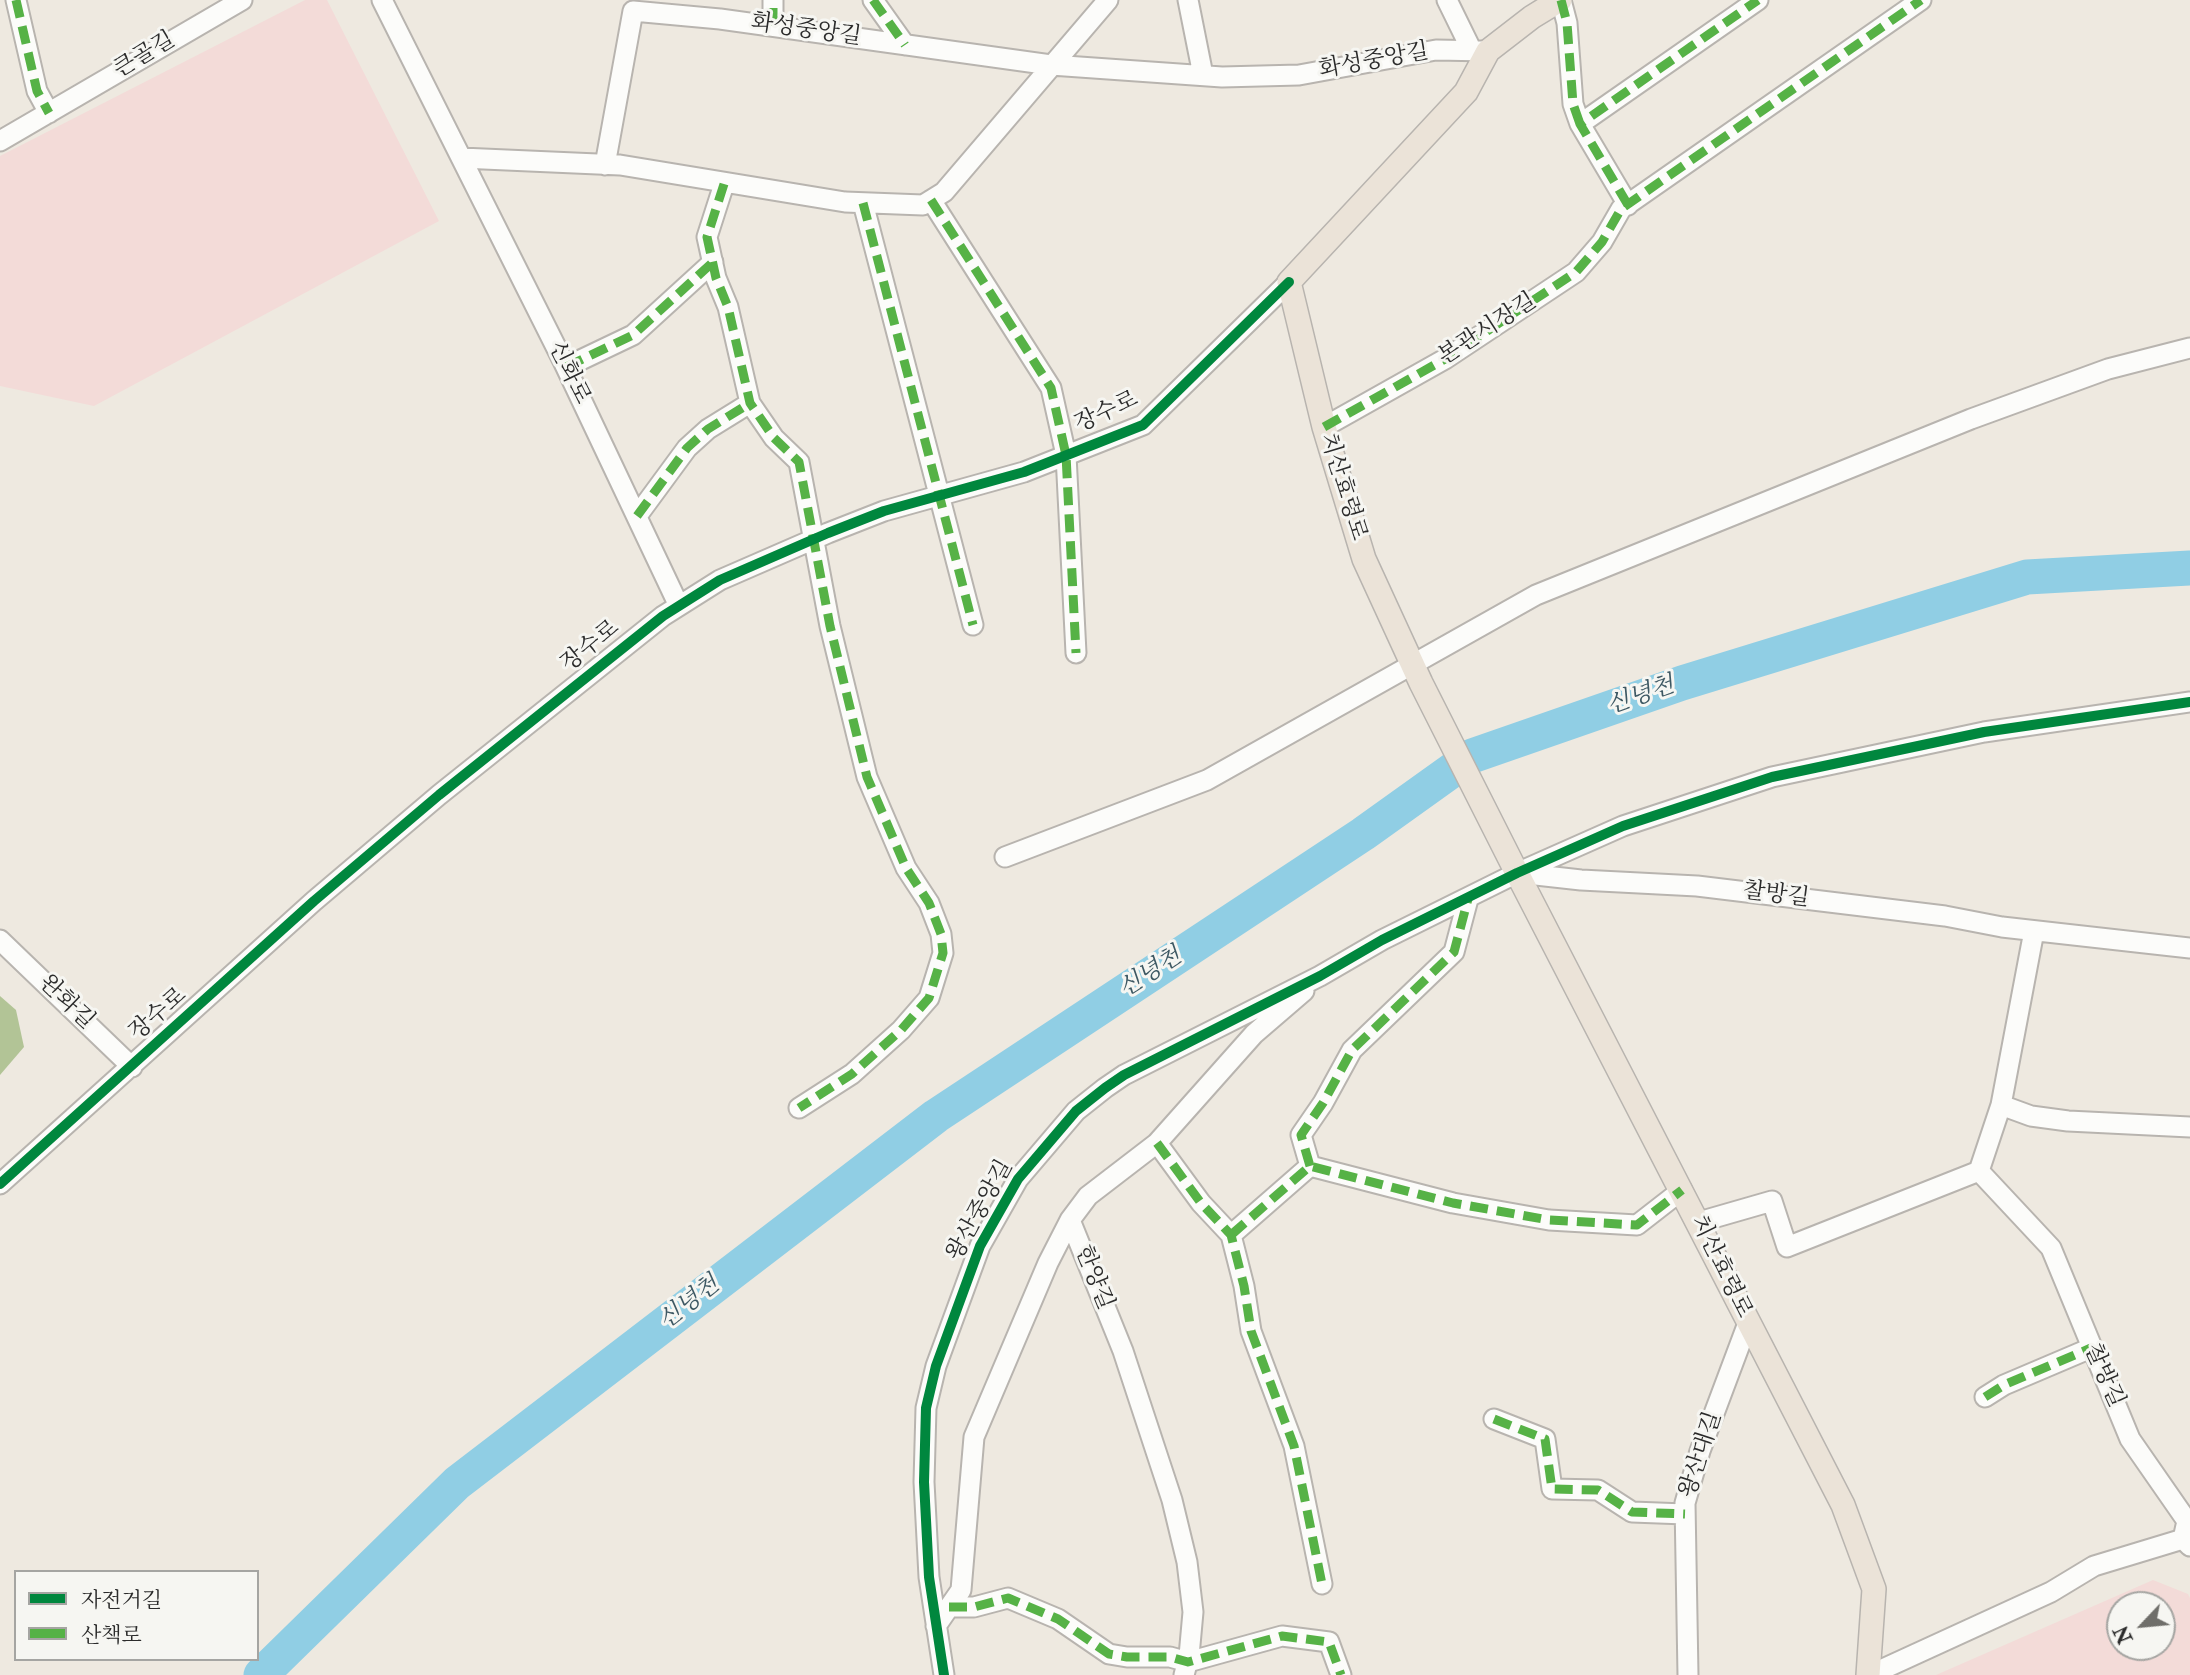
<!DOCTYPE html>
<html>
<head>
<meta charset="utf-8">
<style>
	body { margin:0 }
	#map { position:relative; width:2190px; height:1675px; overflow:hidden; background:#eee9e0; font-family:"IM FELL Double Pica","Noto Serif KR",serif }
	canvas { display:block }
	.legend { position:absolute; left:14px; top:1570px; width:245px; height:91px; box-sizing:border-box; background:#f6f6f2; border:2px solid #a5a5a2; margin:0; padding:9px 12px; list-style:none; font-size:21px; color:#2b2b2b }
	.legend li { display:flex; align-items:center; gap:14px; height:35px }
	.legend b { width:35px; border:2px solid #a5a5a2 }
	.north { position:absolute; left:2106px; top:1591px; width:70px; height:70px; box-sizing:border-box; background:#f6f6f2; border:2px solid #a5a5a2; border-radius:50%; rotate:244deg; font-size:19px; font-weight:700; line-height:28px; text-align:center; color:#2b2b2b }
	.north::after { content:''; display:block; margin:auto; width:24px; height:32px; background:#6f6e6a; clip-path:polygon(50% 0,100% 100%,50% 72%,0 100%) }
</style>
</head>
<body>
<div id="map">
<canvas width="2190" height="1675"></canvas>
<ul class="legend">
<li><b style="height:9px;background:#00873e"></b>자전거길</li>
<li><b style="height:9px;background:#56b246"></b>산책로</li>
</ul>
<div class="north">N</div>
</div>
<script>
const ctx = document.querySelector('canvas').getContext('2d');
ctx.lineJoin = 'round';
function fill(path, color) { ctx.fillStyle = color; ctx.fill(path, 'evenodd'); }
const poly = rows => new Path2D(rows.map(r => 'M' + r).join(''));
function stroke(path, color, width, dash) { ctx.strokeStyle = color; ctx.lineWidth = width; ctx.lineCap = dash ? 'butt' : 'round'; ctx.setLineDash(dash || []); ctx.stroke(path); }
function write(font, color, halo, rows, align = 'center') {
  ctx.font = font + ' "IM FELL Double Pica","Noto Serif KR",serif'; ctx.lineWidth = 6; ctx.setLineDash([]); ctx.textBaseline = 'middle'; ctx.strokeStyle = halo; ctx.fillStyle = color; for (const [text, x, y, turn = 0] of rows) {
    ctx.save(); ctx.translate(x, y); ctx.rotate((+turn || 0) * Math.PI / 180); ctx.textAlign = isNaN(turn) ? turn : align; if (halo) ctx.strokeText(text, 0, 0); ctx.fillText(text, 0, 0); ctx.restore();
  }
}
fill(poly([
	[305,0,327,0,439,221,94,406,0,386,0,156],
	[2153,1580,2188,1594,2190,1598,2190,1675,1936,1675],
	[2120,1605,2162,1605,2162,1647,2120,1647]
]), '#f3dbd8');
fill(poly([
	[0,996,16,1010,24,1047,0,1075]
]), '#b2c496');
stroke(poly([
	[261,1675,457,1483,936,1116,1363,834,1472,756,1682,683,2027,577,2190,568]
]), '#90cee4', 35);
const minor = poly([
	[16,0,37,91,49,113],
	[382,0,563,361,679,606],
	[873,0,905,45],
	[1188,0,1203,75],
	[1447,0,1472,51],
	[1561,0,1567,23,1573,104,1580,124],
	[773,26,773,0],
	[0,141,242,0],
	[461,158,620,165,845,202,923,205,944,192,1108,0],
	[605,165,633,11,720,19,1051,65,1222,77,1299,75,1436,50,1488,51],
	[724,184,707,237,716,278,728,307,750,403,774,438,799,462,830,626,867,777,906,868,929,903,941,934,943,953,929,998,901,1030,852,1074,799,1108],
	[931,200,1051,388,1066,455,1076,653],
	[863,203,973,625],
	[1628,205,1580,124,1758,0],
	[566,367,633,335,713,262],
	[1324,427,1445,359,1576,272,1602,242,1621,209,1921,0],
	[637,516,687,448,708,429,750,403],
	[1005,857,1207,780,1536,595,1971,419,2108,369,2190,348],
	[1518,873,1581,880,1697,886,1945,916,2002,927,2190,948],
	[2034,931,2001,1105,2031,1116,2068,1121,2190,1127],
	[0,940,132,1067],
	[2001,1105,1979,1171,2051,1248,2130,1439,2187,1521,2183,1539],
	[1157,1143,1201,1203,1231,1235,1244,1286,1251,1331,1294,1446,1322,1584],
	[1310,1166,1301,1135,1323,1103,1352,1050,1454,952,1468,899],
	[0,1184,314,901,439,795,663,616,720,580,828,533,884,511,1024,472,1143,425,1289,282],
	[1070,1220,1123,1351,1172,1500,1187,1562,1193,1612,1189,1656,1184,1675],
	[1699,1222,1772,1201,1787,1247,1979,1171],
	[1231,1235,1310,1166,1453,1203,1549,1220,1637,1225,1682,1190],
	[1985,1397,2004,1385,2091,1348],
	[1494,1419,1545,1439,1552,1489,1598,1490,1632,1512,1685,1514],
	[949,1607,974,1607,1008,1598,1058,1619,1109,1654,1127,1657,1170,1657,1188,1662,1282,1636,1329,1642,1341,1675],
	[936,1626,961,1590,974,1437,1048,1263,1070,1220,1088,1196,1157,1143,1254,1034,1304,991],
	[944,1675,929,1577,924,1482,926,1408,936,1366,980,1246,1018,1179,1076,1111,1105,1088,1124,1075,1320,976,1382,940,1517,873,1623,826,1772,777,1984,732,2190,702],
	[1688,1675,1685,1503,1700,1451,1748,1323],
	[1870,1675,2051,1592,2094,1566,2183,1539,2190,1546]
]);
const major = poly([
	[1560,0,1532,17,1488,51,1466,92,1289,282,1324,427,1364,559,1421,683,1517,873,1843,1505,1874,1589,1868,1675]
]);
stroke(minor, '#b8b4af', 23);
stroke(major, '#b8b4af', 26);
stroke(minor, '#fcfcfa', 19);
stroke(major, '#ebe3d8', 23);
stroke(poly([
	[16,0,37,91,49,113],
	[873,0,905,45],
	[1561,0,1567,23,1573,104,1580,124],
	[773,26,773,0],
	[724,184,707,237,716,278,728,307,750,403,774,438,799,462,830,626,867,777,906,868,929,903,941,934,943,953,929,998,901,1030,852,1074,799,1108],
	[931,200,1051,388,1066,455,1076,653],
	[863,203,973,625],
	[1628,205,1580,124,1758,0],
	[566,367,633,335,713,262],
	[1324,427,1445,359,1576,272,1602,242,1621,209,1921,0],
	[637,516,687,448,708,429,750,403],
	[1157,1143,1201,1203,1231,1235,1244,1286,1251,1331,1294,1446,1322,1584],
	[1310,1166,1301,1135,1323,1103,1352,1050,1454,952,1468,899],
	[1231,1235,1310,1166,1453,1203,1549,1220,1637,1225,1682,1190],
	[1985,1397,2004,1385,2091,1348],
	[1494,1419,1545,1439,1552,1489,1598,1490,1632,1512,1685,1514],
	[949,1607,974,1607,1008,1598,1058,1619,1109,1654,1127,1657,1170,1657,1188,1662,1282,1636,1329,1642,1341,1675]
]), '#56b246', 9, [18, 9]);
stroke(poly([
	[0,1184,314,901,439,795,663,616,720,580,828,533,884,511,1024,472,1143,425,1289,282],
	[944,1675,929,1577,924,1482,926,1408,936,1366,980,1246,1018,1179,1076,1111,1105,1088,1124,1075,1320,976,1382,940,1517,873,1623,826,1772,777,1984,732,2190,702]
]), '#00873e', 10);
write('23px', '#2b2b2b', '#f6f6f2', [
	["화성중앙길",806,31,8],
	["큰골길",145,56,-31],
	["화성중앙길",1374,62,-10],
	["본관시장길",1488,330,-33],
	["신화로",568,373,64],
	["장수로",1107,413,-25],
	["치산효령로",1342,487,73],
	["장수로",591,647,-39],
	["찰방길",1776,896,7],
	["완화길",66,1003,44],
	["장수로",159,1015,-41],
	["왕산중앙길",981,1211,-61],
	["치산효령로",1720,1267,64],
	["한양길",1093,1278,68],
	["찰방길",2103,1376,66],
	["왕산대길",1702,1455,-72]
]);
write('italic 24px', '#3d5863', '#f6f6f2', [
	["신녕천",1641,697,-19],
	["신녕천",1151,974,-33],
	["신녕천",690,1304,-38]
]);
</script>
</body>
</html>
